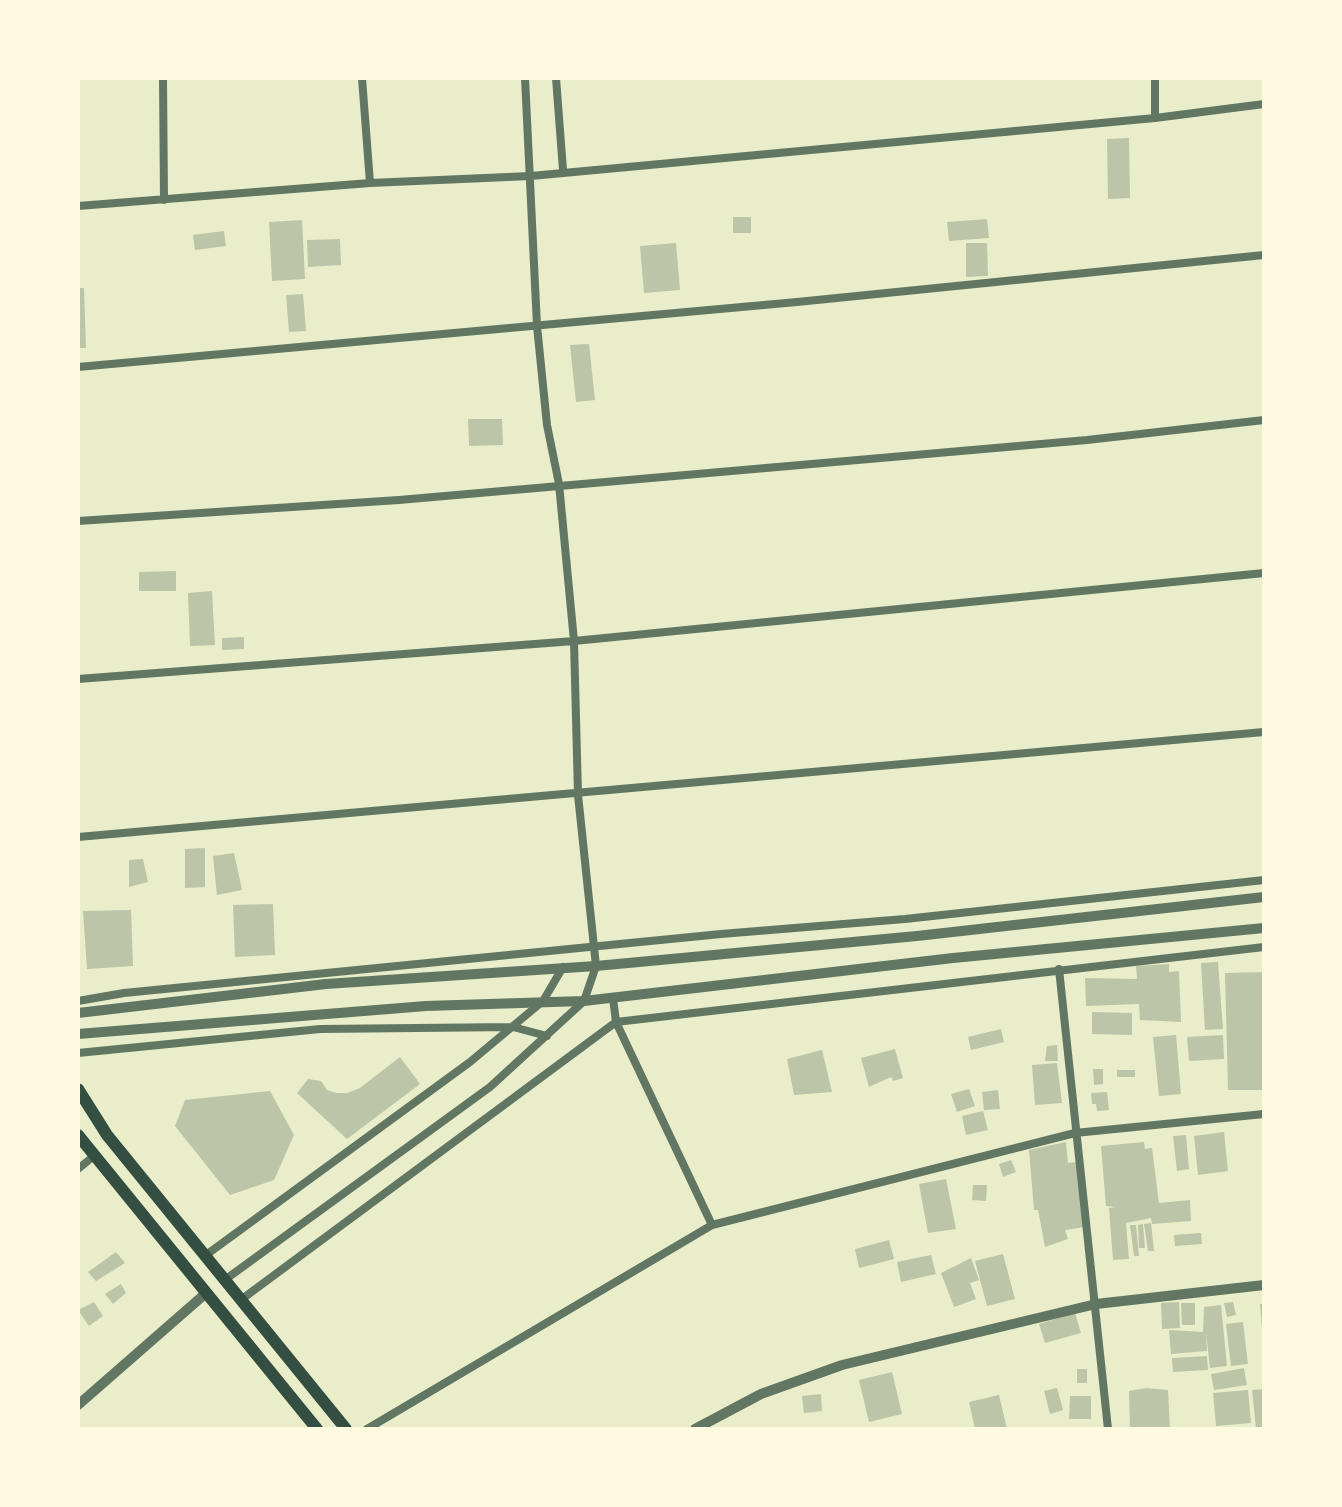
<!DOCTYPE html>
<html>
<head>
<meta charset="utf-8">
<style>
	body { margin:0 }
	#map { position:relative; width:1342px; height:1507px; overflow:hidden; background:#e9edc9; font-family:Barlow,sans-serif }
	canvas { display:block }
	.frame { position:absolute; inset:0; border:80px solid #fefae0; pointer-events:none }
</style>
</head>
<body>
<div id="map">
<canvas width="1342" height="1507"></canvas>
<div class="frame"></div>
</div>
<script>
const ctx = document.querySelector('canvas').getContext('2d');
ctx.lineJoin = 'round';
function fill(path, color) { ctx.fillStyle = color; ctx.fill(path, 'evenodd'); }
const poly = rows => new Path2D(rows.map(r => 'M' + r).join(''));
function stroke(path, color, width, dash) { ctx.strokeStyle = color; ctx.lineWidth = width; ctx.lineCap = dash ? 'butt' : 'round'; ctx.setLineDash(dash || []); ctx.stroke(path); }
fill(poly([
	[1129,138,1130,198,1108,199,1107,139],
	[733,217,751,217,751,233,733,233],
	[987,219,989,238,949,241,947,222],
	[302,220,305,279,272,281,269,222],
	[224,231,226,246,195,250,193,235],
	[340,239,341,265,308,267,307,240],
	[676,243,680,290,644,293,640,246],
	[966,243,987,243,988,276,966,277],
	[78,288,84,288,86,348,78,348],
	[303,294,306,331,289,332,286,295],
	[589,344,595,400,576,402,570,345],
	[468,419,502,419,503,445,469,446],
	[176,571,176,591,139,591,139,572],
	[212,591,215,645,190,646,188,593],
	[244,637,244,649,222,650,222,638],
	[205,848,205,887,185,888,185,849],
	[234,853,242,890,217,895,213,856],
	[143,859,148,882,129,887,129,860],
	[273,904,275,955,235,957,233,905],
	[131,910,133,966,87,969,83,911],
	[1218,962,1223,1029,1205,1030,1201,963],
	[1169,964,1169,972,1179,971,1181,1022,1140,1020,1139,1004,1086,1006,1085,978,1137,979,1136,966],
	[1264,972,1264,1090,1228,1090,1225,973],
	[1092,1012,1132,1013,1132,1035,1092,1034],
	[1001,1029,1004,1042,971,1050,968,1037],
	[1176,1035,1181,1094,1159,1096,1153,1037],
	[1223,1035,1224,1059,1189,1061,1187,1037],
	[1057,1045,1058,1061,1045,1061,1047,1046],
	[895,1049,903,1078,893,1081,891,1077,869,1087,861,1058],
	[822,1050,832,1092,794,1095,787,1059],
	[400,1057,420,1084,347,1139,297,1093,308,1079,321,1081,327,1090,336,1093,347,1093,360,1088],
	[1057,1063,1062,1103,1035,1105,1032,1065],
	[1093,1069,1103,1069,1103,1084,1094,1085],
	[1117,1070,1135,1070,1135,1077,1117,1077],
	[969,1089,975,1106,957,1112,951,1094],
	[998,1090,1000,1109,984,1110,982,1092],
	[270,1091,294,1135,274,1180,230,1195,175,1126,185,1100],
	[1107,1092,1109,1110,1097,1111,1096,1104,1092,1104,1091,1093],
	[983,1111,988,1130,966,1135,962,1116],
	[1224,1132,1228,1171,1198,1175,1194,1136],
	[1186,1135,1189,1169,1177,1171,1173,1136],
	[1066,1142,1068,1163,1077,1162,1085,1227,1065,1230,1068,1239,1045,1247,1038,1210,1034,1210,1029,1150],
	[1144,1142,1145,1149,1152,1148,1159,1203,1190,1200,1191,1221,1152,1224,1151,1218,1126,1223,1129,1259,1113,1260,1109,1208,1116,1207,1106,1206,1101,1146],
	[1011,1160,1016,1172,1003,1177,999,1164],
	[946,1179,956,1229,928,1233,919,1184],
	[973,1185,987,1185,986,1201,972,1200],
	[1151,1223,1154,1251,1148,1251,1144,1224],
	[1143,1224,1145,1248,1139,1248,1138,1225],
	[1130,1225,1136,1225,1139,1256,1134,1256],
	[1201,1233,1202,1244,1175,1246,1174,1235],
	[889,1240,894,1259,859,1268,855,1249],
	[116,1252,125,1263,96,1281,88,1272],
	[1003,1254,1015,1299,987,1306,975,1261],
	[931,1255,936,1274,901,1282,897,1262],
	[971,1258,979,1280,970,1283,976,1299,954,1307,941,1273],
	[121,1284,126,1293,113,1304,105,1294],
	[94,1302,103,1316,89,1326,78,1310],
	[1179,1302,1180,1328,1162,1329,1161,1303],
	[1233,1302,1236,1315,1227,1317,1224,1303],
	[1181,1303,1195,1303,1195,1325,1182,1325],
	[1260,1304,1264,1304,1264,1329,1262,1329],
	[1221,1305,1227,1366,1210,1368,1206,1332,1207,1351,1171,1354,1169,1330,1203,1332,1204,1307],
	[1075,1313,1081,1333,1045,1343,1039,1324],
	[1243,1322,1248,1364,1231,1366,1226,1324],
	[1207,1356,1208,1370,1173,1372,1172,1358],
	[1244,1368,1247,1385,1214,1390,1211,1374],
	[1077,1369,1087,1369,1087,1383,1077,1383],
	[892,1372,902,1414,869,1422,859,1380],
	[1057,1388,1063,1410,1050,1414,1044,1391],
	[1146,1388,1168,1390,1170,1429,1130,1429,1129,1391],
	[1264,1389,1264,1427,1256,1428,1252,1390],
	[1248,1390,1251,1423,1216,1426,1213,1393],
	[821,1394,822,1411,804,1413,802,1396],
	[999,1395,1007,1429,975,1429,969,1402],
	[1070,1396,1091,1396,1091,1419,1069,1419]
]), '#bcc5a7');
stroke(poly([
	[163,78,164,200],
	[362,78,370,183],
	[556,78,563,170],
	[1155,78,1155,118],
	[78,206,370,183,531,176,1155,118,1264,104],
	[78,367,797,302,1264,255],
	[78,521,399,500,1087,440,1264,420],
	[78,679,574,641,1264,573],
	[78,837,1264,732],
	[1059,969,1108,1429],
	[613,998,616,1022,712,1225],
	[78,1001,124,993,721,934,905,919,1264,880],
	[78,1053,320,1029,513,1027,547,1036],
	[78,1169,95,1155],
	[206,1255,470,1062,543,1001,563,967],
	[226,1279,490,1087,584,1001,596,966,578,795,574,641,559,484,547,425,537,326,525,78],
	[242,1299,616,1022,1264,947],
	[367,1429,712,1225,1075,1133,1264,1114]
]), '#617663', 8);
stroke(poly([
	[78,1013,326,984,596,966,917,936,1264,897],
	[78,1034,426,1006,584,1001,953,958,1264,928],
	[78,1405,205,1294],
	[695,1429,761,1394,842,1365,1096,1304,1264,1285]
]), '#617663', 10);
stroke(poly([
	[78,1089,107,1135,346,1429],
	[78,1135,317,1429]
]), '#344e41', 12);
</script>
</body>
</html>
